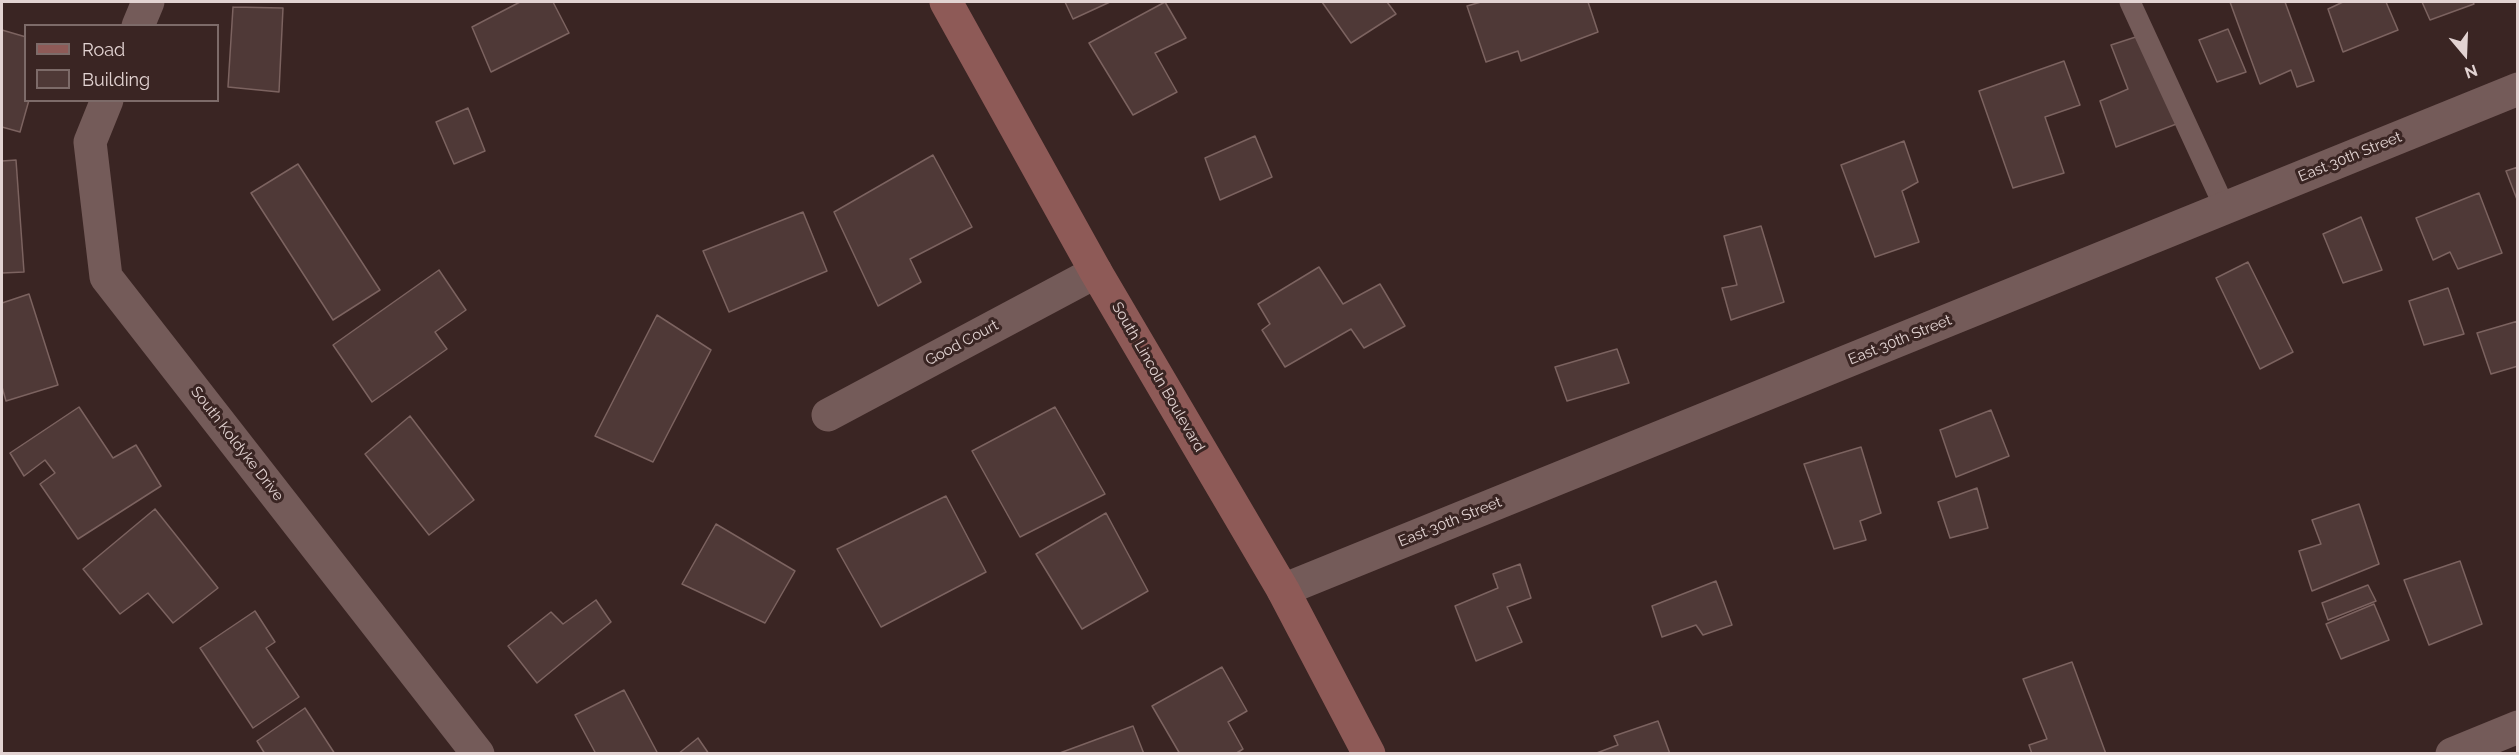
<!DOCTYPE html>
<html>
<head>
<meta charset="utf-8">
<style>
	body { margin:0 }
	#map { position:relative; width:2519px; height:755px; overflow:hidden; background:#3a2523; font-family:Raleway,sans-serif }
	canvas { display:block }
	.frame { position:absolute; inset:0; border:3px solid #e2d3d2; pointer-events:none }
	.legend { position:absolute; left:24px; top:24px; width:195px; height:78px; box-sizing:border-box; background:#3a2523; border:2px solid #7d6b69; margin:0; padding:8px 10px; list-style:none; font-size:18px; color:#e2d3d2 }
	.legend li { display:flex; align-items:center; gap:12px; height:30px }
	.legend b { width:30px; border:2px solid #7d6b69 }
	.north { position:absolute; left:2435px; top:24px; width:60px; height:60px; -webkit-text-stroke:4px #3a2523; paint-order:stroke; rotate:161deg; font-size:16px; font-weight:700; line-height:24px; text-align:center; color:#e2d3d2 }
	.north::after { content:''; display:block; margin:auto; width:21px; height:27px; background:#e2d3d2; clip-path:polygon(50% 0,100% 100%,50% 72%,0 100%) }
</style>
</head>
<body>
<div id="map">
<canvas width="2519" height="755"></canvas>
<div class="frame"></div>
<ul class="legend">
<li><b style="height:8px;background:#8e5a57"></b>Road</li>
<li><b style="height:16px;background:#4f3937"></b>Building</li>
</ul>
<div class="north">N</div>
</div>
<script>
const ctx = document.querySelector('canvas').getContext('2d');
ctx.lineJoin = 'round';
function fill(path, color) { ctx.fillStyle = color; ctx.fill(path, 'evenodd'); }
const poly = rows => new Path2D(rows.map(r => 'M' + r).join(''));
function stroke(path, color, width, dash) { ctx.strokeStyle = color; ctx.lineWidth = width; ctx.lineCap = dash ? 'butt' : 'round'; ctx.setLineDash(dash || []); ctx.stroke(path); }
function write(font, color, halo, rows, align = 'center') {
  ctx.font = font + ' Raleway,sans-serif'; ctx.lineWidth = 6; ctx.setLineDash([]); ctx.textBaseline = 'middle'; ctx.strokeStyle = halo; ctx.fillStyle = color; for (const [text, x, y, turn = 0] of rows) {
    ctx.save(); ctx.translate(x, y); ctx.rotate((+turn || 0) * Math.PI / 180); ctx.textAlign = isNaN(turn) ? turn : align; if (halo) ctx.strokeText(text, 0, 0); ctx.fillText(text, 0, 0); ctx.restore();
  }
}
const building = poly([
	[520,2,553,2,569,33,491,72,472,27,520,2],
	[1065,2,1110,2,1073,19,1065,2],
	[1165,2,1186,38,1155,53,1177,92,1133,115,1089,43,1165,2],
	[1322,2,1387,2,1396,14,1351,43,1322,2],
	[1481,2,1588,2,1598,32,1521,61,1518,51,1486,62,1467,6,1481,2],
	[2230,2,2285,2,2314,81,2297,87,2291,70,2260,84,2230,2],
	[2343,2,2386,2,2398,30,2343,52,2328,9,2343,2],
	[2422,2,2473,2,2474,4,2430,20,2422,2],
	[233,7,283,8,279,92,228,87,233,7],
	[2228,29,2246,72,2217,82,2199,40,2228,29],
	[2,30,26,37,26,100,29,100,20,132,2,127,2,30],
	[2145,34,2179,123,2116,147,2100,101,2128,89,2111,45,2145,34],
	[2064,61,2080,105,2045,117,2064,173,2013,188,1979,91,2064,61],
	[468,108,485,151,454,164,436,122,468,108],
	[1255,136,1272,177,1220,200,1205,158,1255,136],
	[1904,141,1918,182,1902,191,1919,242,1875,257,1841,165,1904,141],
	[933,155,972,227,910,259,921,282,878,306,834,212,933,155],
	[16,160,24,272,2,273,2,161,16,160],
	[298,164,380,290,333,320,251,193,298,164],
	[2518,167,2518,202,2506,171,2518,167],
	[2479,193,2502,253,2458,269,2450,252,2433,260,2416,218,2479,193],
	[803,212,827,271,729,312,703,251,803,212],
	[2361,217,2382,270,2343,283,2323,234,2361,217],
	[1761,226,1784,302,1731,320,1722,288,1737,285,1724,236,1761,226],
	[2248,262,2293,352,2260,369,2216,278,2248,262],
	[1319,267,1343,304,1380,284,1405,326,1364,348,1351,329,1285,367,1262,330,1270,324,1258,304,1319,267],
	[439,270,466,310,435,332,447,349,372,402,333,345,439,270],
	[2448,288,2464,334,2424,345,2409,301,2448,288],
	[29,294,58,385,6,401,2,387,2,303,29,294],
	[657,315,711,350,653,462,595,436,657,315],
	[2518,321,2518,366,2491,374,2477,333,2518,321],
	[1617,349,1629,383,1567,401,1555,367,1617,349],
	[79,407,113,458,136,445,161,486,78,539,40,484,55,473,45,460,24,476,10,453,79,407],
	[1055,407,1105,494,1020,537,972,451,1055,407],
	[1991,410,2009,456,1956,477,1940,430,1991,410],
	[410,416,474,500,429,535,365,454,410,416],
	[1861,447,1881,513,1860,521,1866,540,1834,549,1804,464,1861,447],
	[1977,488,1988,528,1950,538,1938,502,1977,488],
	[946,496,986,572,881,627,837,549,946,496],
	[2359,504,2379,564,2312,591,2299,551,2321,544,2312,520,2359,504],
	[155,509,218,588,173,623,148,593,120,614,83,569,155,509],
	[1106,513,1148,591,1082,629,1036,554,1106,513],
	[716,524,795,571,765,623,682,584,716,524],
	[2460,561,2482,624,2429,645,2404,580,2460,561],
	[1520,564,1531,598,1507,607,1522,642,1476,661,1455,606,1498,588,1493,574,1520,564],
	[1716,581,1732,625,1703,635,1696,625,1662,637,1652,606,1716,581],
	[2368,585,2376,601,2328,620,2322,603,2368,585],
	[596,600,611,622,537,683,508,646,551,612,563,624,596,600],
	[2374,604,2389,640,2341,659,2326,624,2374,604],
	[255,611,275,642,266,648,299,697,253,728,200,648,255,611],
	[2072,662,2106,754,2032,754,2029,745,2047,739,2023,679,2072,662],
	[1222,667,1247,711,1228,722,1243,749,1235,754,1180,754,1152,706,1222,667],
	[624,690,658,754,596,754,575,715,624,690],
	[305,708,335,754,265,754,257,741,305,708],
	[1658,721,1670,754,1594,754,1618,745,1614,736,1658,721],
	[1133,726,1144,754,1057,754,1133,726],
	[698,738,709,754,678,754,698,738]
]);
fill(building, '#4f3937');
stroke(building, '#7c6360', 1.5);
stroke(poly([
	[2130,2,2225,208]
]), '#745b59', 21);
stroke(poly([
	[138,26,148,2],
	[107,100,90,142,106,277,478,754],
	[828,415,1096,272],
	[1283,590,2518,89],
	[2452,754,2518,727]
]), '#745b59', 33);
stroke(poly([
	[946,2,1096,272,1283,590,1369,754]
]), '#8e5a57', 33);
write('15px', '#e2d3d2', '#3a2523', [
	["East 30th Street",2350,157,-22],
	["East 30th Street",1900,340,-22],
	["Good Court",962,343,-28],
	["South Lincoln Boulevard",1158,377,60],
	["South Koldyke Drive",237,444,52],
	["East 30th Street",1450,522,-22]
]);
</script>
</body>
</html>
